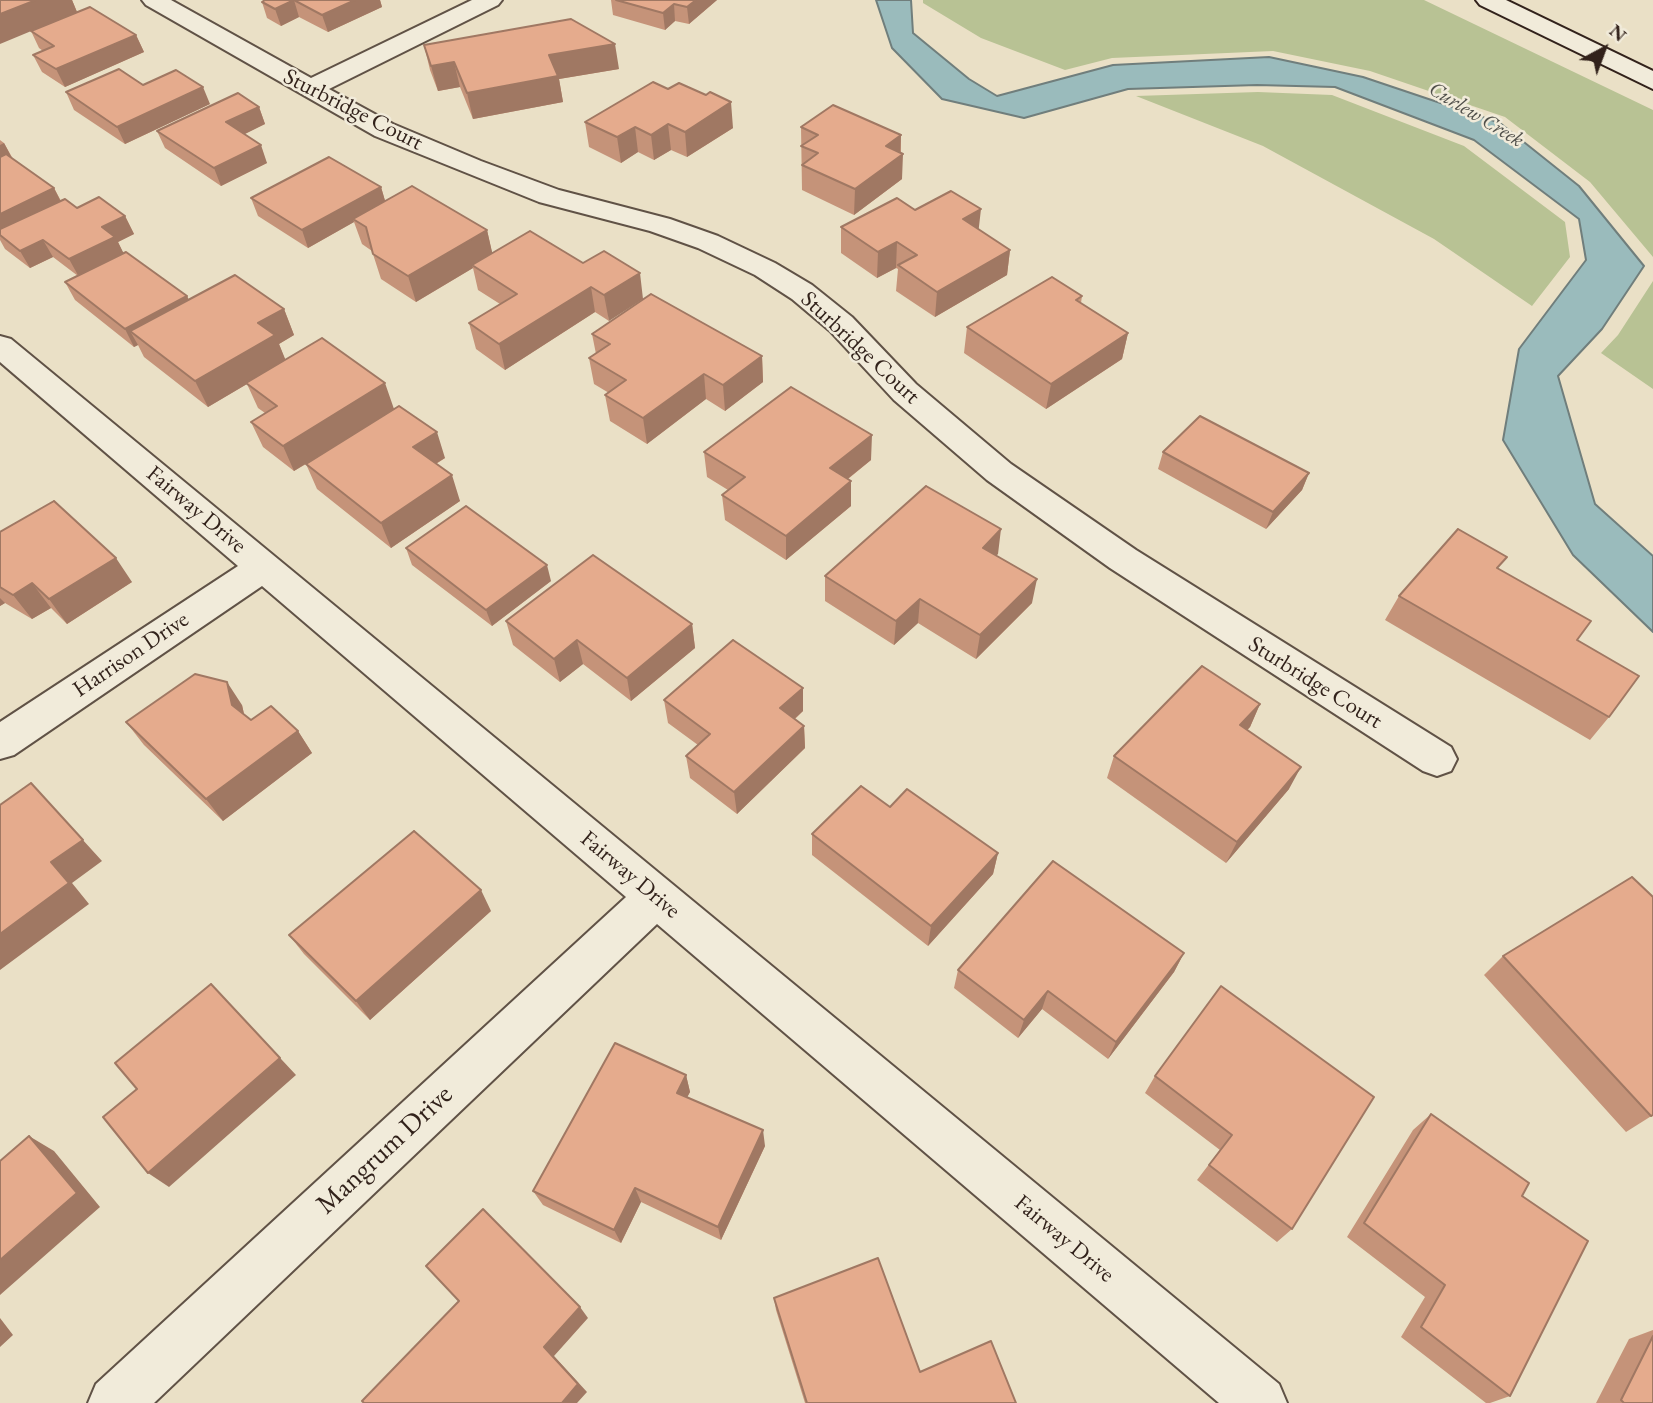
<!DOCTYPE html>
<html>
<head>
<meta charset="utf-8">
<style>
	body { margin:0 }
	#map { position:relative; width:1653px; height:1403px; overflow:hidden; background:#eae0c6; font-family:"EB Garamond",serif }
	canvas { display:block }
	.north { position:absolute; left:1569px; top:14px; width:70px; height:70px; -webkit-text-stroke:5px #f1ebda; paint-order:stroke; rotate:41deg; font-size:19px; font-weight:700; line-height:28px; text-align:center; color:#32221b }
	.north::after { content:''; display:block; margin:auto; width:24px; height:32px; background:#32221b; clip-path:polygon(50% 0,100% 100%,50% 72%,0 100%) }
</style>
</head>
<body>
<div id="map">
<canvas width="1653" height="1403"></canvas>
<div class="north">N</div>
</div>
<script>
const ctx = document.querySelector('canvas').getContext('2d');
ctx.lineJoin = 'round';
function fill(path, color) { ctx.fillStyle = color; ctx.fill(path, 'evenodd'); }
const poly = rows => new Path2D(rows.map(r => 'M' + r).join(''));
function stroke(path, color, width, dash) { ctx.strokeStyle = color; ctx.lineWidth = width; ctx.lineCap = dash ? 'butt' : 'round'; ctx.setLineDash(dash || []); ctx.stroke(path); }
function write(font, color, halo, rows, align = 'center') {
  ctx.font = font + ' "EB Garamond",serif'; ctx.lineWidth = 5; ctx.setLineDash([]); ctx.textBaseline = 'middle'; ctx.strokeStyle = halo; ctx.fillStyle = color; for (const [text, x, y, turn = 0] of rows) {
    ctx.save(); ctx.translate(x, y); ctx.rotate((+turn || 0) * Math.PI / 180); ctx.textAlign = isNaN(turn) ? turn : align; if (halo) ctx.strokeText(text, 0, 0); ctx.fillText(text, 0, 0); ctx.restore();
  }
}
fill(poly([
	[923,0,1424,0,1653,110,1653,257,1590,182,1505,117,1370,71,1273,51,1112,58,1065,70,981,38,923,3],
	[1258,92,1332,95,1464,146,1565,222,1570,257,1532,306,1434,239,1263,146,1136,96],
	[1653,281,1653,389,1601,353,1618,335]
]), '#b8c294');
const water = poly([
	[876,0,911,0,913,33,969,79,997,96,1113,65,1269,57,1363,77,1500,123,1579,186,1644,266,1602,329,1558,376,1595,504,1653,556,1653,632,1573,555,1503,440,1519,349,1586,260,1579,219,1474,140,1335,87,1257,85,1128,89,1024,118,942,99,892,48,876,0]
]);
fill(water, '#9abbbc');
stroke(water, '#707e7c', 2);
const street = poly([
	[142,0,171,0,311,78,472,0,502,0,498,5,329,89,393,124,481,161,559,190,670,219,718,236,775,263,812,285,852,317,916,384,1011,464,1136,550,1451,747,1457,759,1451,771,1437,776,1423,771,1110,568,987,480,894,400,830,331,792,299,755,275,698,248,650,231,539,202,375,136,146,5,142,0],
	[0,336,11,339,1279,1384,1287,1403,1219,1403,657,924,154,1403,88,1403,96,1384,626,897,262,586,14,755,0,759,0,722,238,566,0,362,0,336]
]);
const secondary = poly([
	[1476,0,1506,0,1653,71,1653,89,1480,5,1476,0]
]);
stroke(street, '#605246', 4);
stroke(secondary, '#32221b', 4);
fill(street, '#f1ebda');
fill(secondary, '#f1ebda');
fill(poly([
	[0,0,72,0,77,12,136,35,144,52,65,87,42,72,33,55,43,51,39,48,31,31],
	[265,0,380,0,382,7,328,32,299,17,281,26,267,18,262,2],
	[611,0,717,0,689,24,675,21,665,30,613,15],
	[424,45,619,69,559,79,563,102,473,119,460,87,438,91,430,70],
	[653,82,733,128,687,157,671,150,654,160,638,152,621,163,589,147,585,122],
	[143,85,210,104,125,144,74,110,66,92],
	[259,107,265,124,244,134,267,163,221,186,165,148,157,131],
	[801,127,901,135,901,153,902,179,854,215,802,190],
	[0,140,4,143,13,159,54,188,61,201,77,208,125,216,134,234,118,242,123,253,187,296,189,300,284,309,294,335,279,344,285,360,394,409,445,458,436,464,460,501,391,548,317,489,306,464,294,471,263,447,251,422,265,413,258,408,247,384,208,407,144,357,138,345,134,347,75,300,65,282,78,276,53,257,30,268,5,249,0,240],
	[381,187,385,201,487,230,492,253,583,263,604,251,609,321,595,312,505,370,476,349,469,323,500,304,478,290,473,268,416,302,381,279,372,251,362,244,354,222,308,248,258,216,251,198],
	[915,210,979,230,1010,250,1007,275,935,317,896,291,898,269,896,268,877,278,841,253,841,227],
	[1082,296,1081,303,1128,333,1122,359,1046,409,964,353,967,327],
	[592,334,762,356,763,382,725,411,706,399,647,444,610,421,605,395,609,393,594,384,589,358,596,354],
	[704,452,871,460,848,479,851,481,851,506,786,560,725,520,722,495,728,490,707,477],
	[1163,452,1309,473,1302,490,1266,529,1158,469],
	[0,532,132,582,67,624,51,608,32,619,5,603,0,606],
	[406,548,551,581,492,626,412,565],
	[998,554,996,555,1032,603,976,659,918,623,894,645,825,601,825,576],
	[1499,570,1577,640,1609,717,1590,740,1385,620,1399,596],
	[506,621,692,624,695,648,631,701,583,664,560,682,513,645],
	[664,700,803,711,795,719,804,726,805,748,737,814,690,778,686,756,698,745,668,723],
	[1260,704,1250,727,1247,730,1289,789,1226,863,1107,778,1114,756],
	[242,705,244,714,251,720,298,731,312,753,223,821,144,745,126,722],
	[890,807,998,853,993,874,928,946,812,855,812,834],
	[491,911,370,1020,304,954,289,935],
	[1184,953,1174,972,1108,1059,1042,1009,1018,1038,954,988,958,970],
	[1503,956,1653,1115,1626,1132,1484,975],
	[1221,986,1292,1229,1277,1242,1197,1180,1220,1150,1145,1093,1155,1076],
	[686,1075,690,1092,687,1097,765,1146,721,1240,641,1202,621,1243,543,1205,533,1191],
	[1431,1114,1522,1196,1510,1396,1490,1403,1486,1403,1401,1337,1425,1297,1347,1237,1413,1130],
	[774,1298,920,1372,1016,1403,805,1403,776,1310],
	[1653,1330,1653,1403,1596,1403,1629,1339]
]), '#c59379');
fill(poly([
	[36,0,72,0,77,12,0,44,0,14],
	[294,0,299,17,281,26,275,9],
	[355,0,380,0,382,7,328,32,322,15],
	[696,0,717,0,689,24,687,7],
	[674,4,675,21,665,30,663,13],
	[136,35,144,52,65,87,56,69],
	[615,44,619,69,559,79,563,102,473,119,467,93,549,55],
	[454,62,460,87,438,91,431,66],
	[203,87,210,104,125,144,117,127],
	[731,102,733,128,687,157,685,132],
	[259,107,265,124,233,140,226,122],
	[668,124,671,150,654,160,651,135],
	[635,127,638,152,621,163,617,137],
	[901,135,900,156,903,154,902,179,854,215,855,189,886,146],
	[4,143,13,160,0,166,0,145],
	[261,145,267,163,221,186,214,168],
	[381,187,386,204,353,219,354,222,308,248,302,230],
	[54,188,63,206,0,235,0,214],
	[981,209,978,235,963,219],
	[125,216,134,234,118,242,124,254,79,277,69,259,102,227],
	[487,230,493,256,472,265,473,268,416,302,408,276],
	[43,240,53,257,30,268,20,251],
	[897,242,896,268,877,278,878,252],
	[1010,250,1007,275,935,317,937,292],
	[640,273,643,299,609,321,604,295],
	[591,287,595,312,505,370,499,344],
	[187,296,195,314,130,331,138,345,134,347,125,329],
	[284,309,294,335,279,344,286,361,208,407,195,381,258,323],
	[1128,333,1122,359,1046,409,1051,384],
	[762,356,763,382,725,411,723,385],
	[704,374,706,399,647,444,643,418],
	[385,383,394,409,294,471,283,446],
	[437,432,445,458,422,472,413,447],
	[872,435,871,460,830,493,830,468],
	[1309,473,1302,490,1266,529,1273,512],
	[452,475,460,501,391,548,381,523],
	[851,481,851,506,786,560,786,536],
	[1001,529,998,554,979,572,983,548],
	[116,558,132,582,67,624,49,599],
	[547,565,551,581,492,626,486,610],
	[1037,579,1032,603,976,659,980,635],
	[32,583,51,608,32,619,13,595],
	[0,598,5,603,0,606],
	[920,599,918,623,894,645,896,621],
	[692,624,695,648,631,701,627,678],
	[577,640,583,664,560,682,554,659],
	[227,682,242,705,247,728,232,705],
	[803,688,803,711,781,731,780,708],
	[1260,704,1250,727,1230,748,1240,725],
	[804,726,805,748,737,814,734,792],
	[298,731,312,753,223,821,206,799],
	[1301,767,1289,789,1226,863,1237,842],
	[31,783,102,861,72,883,89,904,0,970,0,934,51,862],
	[998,853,993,874,928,946,931,926],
	[481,890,491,911,370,1020,356,1001],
	[1184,953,1174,972,1108,1059,1116,1042],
	[211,984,296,1075,169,1187,148,1173],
	[1048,991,1042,1009,1018,1038,1024,1020],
	[686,1075,690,1092,681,1109,677,1093],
	[763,1130,765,1146,721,1240,718,1227],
	[29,1136,54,1151,100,1207,0,1295,0,1260],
	[635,1188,641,1202,621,1243,614,1230],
	[580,1307,588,1318,554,1356,587,1392,577,1403,562,1403,544,1347],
	[0,1318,13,1335,0,1347]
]), '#a07863');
const building = poly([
	[0,0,36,0,0,14,0,0],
	[265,0,355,0,322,15,294,0,275,9,262,2,265,0],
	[616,0,696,0,687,7,674,4,663,13,616,0],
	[90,7,136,35,56,69,33,55,54,46,31,31,90,7],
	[571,19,615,44,549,55,558,76,467,93,454,62,431,66,424,45,571,19],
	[119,69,143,85,176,70,203,87,117,127,66,92,119,69],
	[653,82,668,89,679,83,706,95,710,92,731,102,685,132,668,124,651,135,635,127,617,137,585,122,653,82],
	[238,93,259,107,226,122,261,145,214,168,157,131,238,93],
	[833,105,901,135,886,146,903,154,855,189,802,165,818,153,801,146,818,135,801,127,833,105],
	[6,154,54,188,0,214,0,157,6,154],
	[329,157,381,187,302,230,251,198,329,157],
	[412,186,487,230,408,276,373,254,366,227,353,219,412,186],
	[951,191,981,209,963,219,1010,250,937,292,898,265,917,255,897,242,878,252,841,227,897,198,915,210,951,191],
	[99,197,125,216,102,227,115,237,69,259,43,240,20,251,0,235,0,229,65,199,77,208,99,197],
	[530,231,583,263,604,251,640,273,604,295,591,287,499,344,469,323,517,294,472,265,530,231],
	[126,252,187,296,125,329,65,282,126,252],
	[235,275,284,309,258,323,275,335,195,381,130,331,235,275],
	[1052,277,1082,296,1076,300,1128,333,1051,384,967,327,1052,277],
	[651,294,762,356,723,385,704,374,643,418,605,395,626,380,589,358,610,344,592,334,651,294],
	[322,338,385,383,283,446,251,422,277,406,246,383,322,338],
	[791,387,872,435,830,468,851,481,786,536,722,495,745,477,704,452,791,387],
	[399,406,437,432,413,447,452,475,381,523,306,464,399,406],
	[1200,416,1309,473,1273,512,1163,452,1200,416],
	[926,486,1001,529,983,548,1037,579,980,635,920,599,896,621,825,576,926,486],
	[54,501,116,558,49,599,32,583,13,595,0,587,0,532,54,501],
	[466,506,547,565,486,610,406,548,466,506],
	[1458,529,1507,557,1497,568,1591,621,1577,640,1639,676,1609,717,1399,596,1458,529],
	[593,555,692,624,627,678,577,640,554,659,506,621,593,555],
	[733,640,803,688,780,708,804,726,734,792,686,756,710,734,664,700,733,640],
	[1202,666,1260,704,1240,725,1301,767,1237,842,1114,756,1202,666],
	[195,674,227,682,232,705,251,720,271,706,298,731,206,799,126,722,195,674],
	[31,783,83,840,51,862,69,883,0,934,0,805,31,783],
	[861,786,890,807,907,789,998,853,931,926,812,834,861,786],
	[414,831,481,890,356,1001,289,935,414,831],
	[1053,861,1184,953,1116,1042,1048,991,1024,1020,958,970,1053,861],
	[1632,877,1653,897,1653,1115,1651,1116,1503,956,1632,877],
	[211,984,280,1058,148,1173,103,1117,137,1089,115,1063,211,984],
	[1221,986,1374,1097,1292,1229,1209,1165,1232,1135,1155,1076,1221,986],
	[615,1043,686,1075,677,1093,763,1130,718,1227,635,1188,614,1230,533,1191,615,1043],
	[1431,1114,1529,1183,1522,1196,1588,1241,1510,1396,1421,1327,1445,1285,1364,1223,1431,1114],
	[29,1136,77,1193,0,1260,0,1161,29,1136],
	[483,1209,580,1307,544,1347,578,1384,562,1403,364,1403,362,1401,459,1301,426,1266,483,1209],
	[878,1258,920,1372,991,1341,1016,1403,807,1403,774,1298,878,1258],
	[1653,1336,1653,1403,1624,1403,1621,1400,1653,1336]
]);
fill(building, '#e5ab8d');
stroke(building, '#a07863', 2);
write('italic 21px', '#51504b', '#f1ebda', [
	["Curlew Creek",1476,115,31]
]);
write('23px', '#32221b', '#f1ebda', [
	["Sturbridge Court",353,110,27],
	["Sturbridge Court",860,348,43],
	["Fairway Drive",196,510,40],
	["Harrison Drive",131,655,-34],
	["Sturbridge Court",1315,683,32],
	["Fairway Drive",630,875,40],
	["Fairway Drive",1064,1239,40]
]);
write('28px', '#32221b', '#f1ebda', [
	["Mangrum Drive",385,1150,-43]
]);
</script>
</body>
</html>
